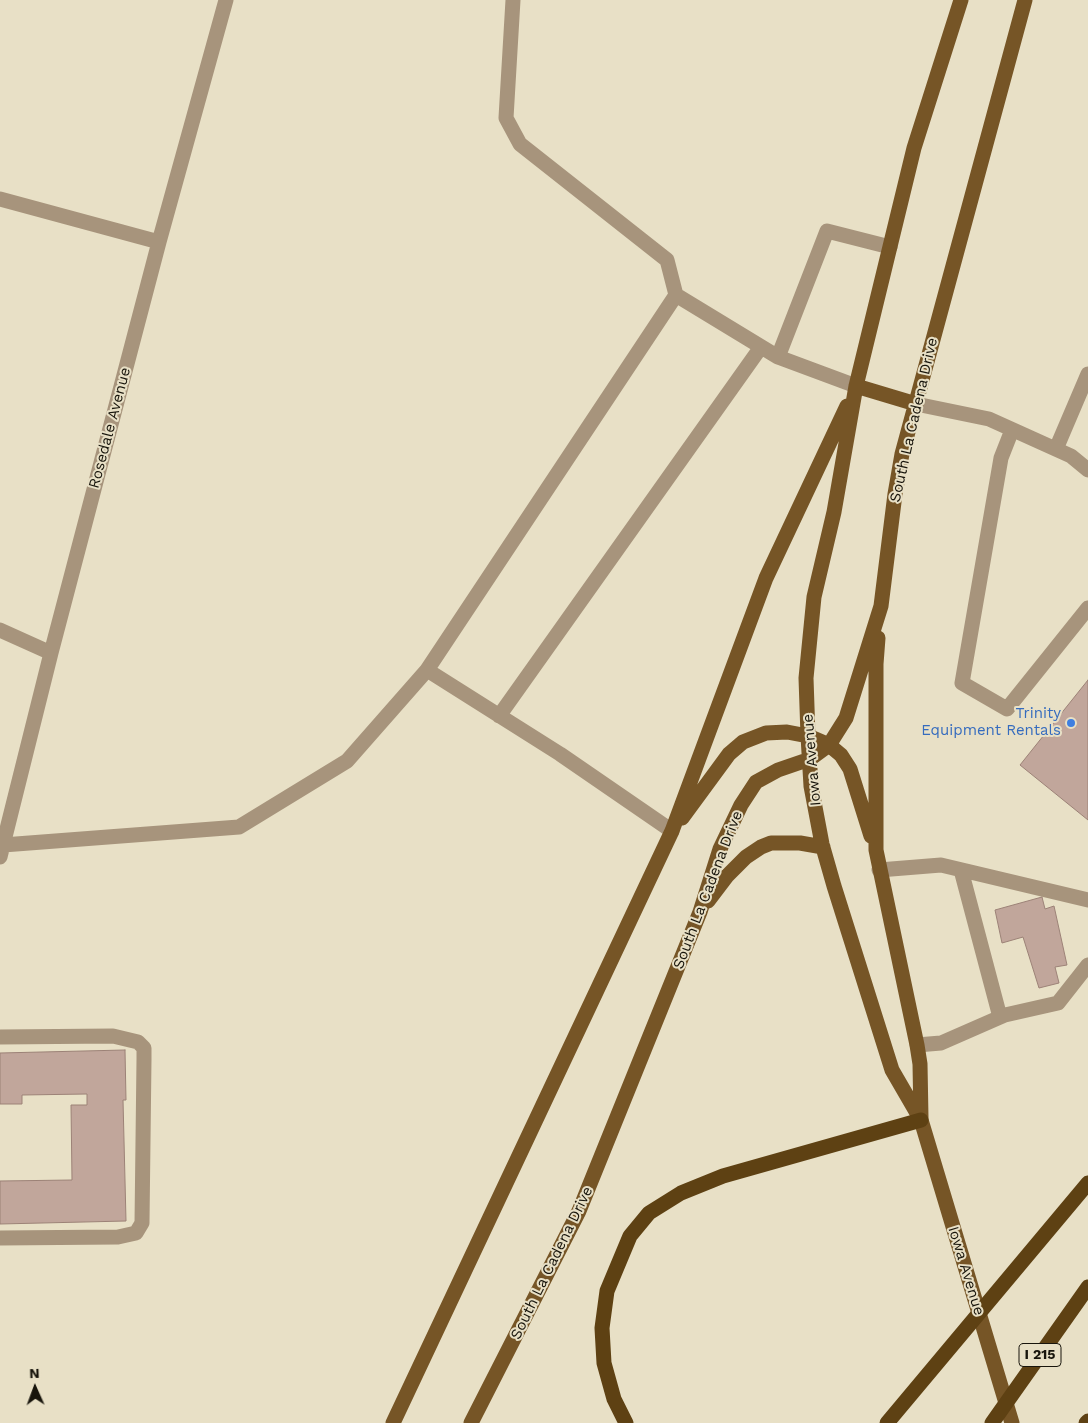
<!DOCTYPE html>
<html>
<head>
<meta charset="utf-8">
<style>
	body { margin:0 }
	#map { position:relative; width:1088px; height:1423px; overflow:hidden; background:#e8e0c6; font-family:"Work Sans",sans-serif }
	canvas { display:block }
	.north { position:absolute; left:10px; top:1363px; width:50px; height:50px; -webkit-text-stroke:4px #e8e0c6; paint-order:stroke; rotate:358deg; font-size:14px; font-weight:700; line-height:20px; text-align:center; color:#18150c }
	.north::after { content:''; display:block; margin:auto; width:18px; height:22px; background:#18150c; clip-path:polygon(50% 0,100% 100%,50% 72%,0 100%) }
</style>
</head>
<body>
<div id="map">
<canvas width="1088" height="1423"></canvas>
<div class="north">N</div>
</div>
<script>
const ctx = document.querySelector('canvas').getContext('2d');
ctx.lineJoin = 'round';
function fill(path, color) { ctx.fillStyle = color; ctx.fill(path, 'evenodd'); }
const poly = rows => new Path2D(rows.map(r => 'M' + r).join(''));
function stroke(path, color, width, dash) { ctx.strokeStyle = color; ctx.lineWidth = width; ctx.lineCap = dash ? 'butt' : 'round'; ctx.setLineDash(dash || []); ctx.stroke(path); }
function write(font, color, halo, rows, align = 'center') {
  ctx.font = font + ' "Work Sans",sans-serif'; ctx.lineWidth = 4; ctx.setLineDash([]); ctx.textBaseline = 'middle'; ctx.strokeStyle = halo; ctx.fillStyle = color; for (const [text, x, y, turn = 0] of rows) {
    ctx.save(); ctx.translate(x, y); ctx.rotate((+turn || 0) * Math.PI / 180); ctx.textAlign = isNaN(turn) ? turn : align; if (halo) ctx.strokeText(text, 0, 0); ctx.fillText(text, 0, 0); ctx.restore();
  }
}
const building = poly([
	[1088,680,1088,820,1020,765,1088,680],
	[1042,897,1045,909,1054,906,1067,965,1055,967,1059,983,1039,988,1023,937,1002,943,995,910,1042,897],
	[125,1050,126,1100,123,1100,126,1221,0,1224,0,1181,72,1180,71,1105,87,1105,87,1094,22,1095,22,1104,0,1104,0,1053,125,1050]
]);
fill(building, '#c1a69b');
stroke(building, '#9c8277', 1);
stroke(poly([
	[513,0,506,118,520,144,667,260,676,295],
	[0,199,159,242],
	[778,357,827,231,890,247],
	[916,404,989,419,1071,456,1088,470],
	[1012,430,1001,458,962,683,1007,709,1088,608],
	[1056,449,1088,374],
	[0,630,51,653],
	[499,716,761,347],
	[672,831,560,754,427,670,676,295,778,357,856,386],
	[3,845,239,827,347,761,427,670],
	[0,857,51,653,159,242,226,0],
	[879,870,941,865,1088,900],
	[961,870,1000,1017],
	[0,1037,113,1036,138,1042,144,1048,144,1059,142,1223,136,1233,118,1237,0,1238],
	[917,1045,941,1043,1005,1015,1058,1003,1088,965]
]), '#a7947c', 15);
stroke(poly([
	[961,0,914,148,856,386,834,512,814,597,806,678,808,736,811,786,822,844,834,886,892,1070,921,1120,1012,1423],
	[856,386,916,404],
	[878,638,876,664,876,850,917,1045,920,1064,921,1118],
	[682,818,729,754,743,742,766,733,787,732,808,736,829,745,841,755,850,769,871,836],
	[708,901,727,876,746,857,761,847,771,843,800,843,823,847],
	[393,1423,672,831,766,578,847,406],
	[471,1423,579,1211,700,912,720,849,741,805,756,782,778,770,810,759,829,745,846,718,881,606,895,494,902,454,1025,0]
]), '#765526', 15);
stroke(poly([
	[626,1423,614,1399,604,1363,602,1328,607,1291,630,1236,649,1213,681,1193,723,1176,921,1120],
	[887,1423,1088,1183],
	[992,1423,1088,1287],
	[1086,1423,1088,1421]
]), '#5e4113', 15);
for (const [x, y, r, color] of [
	[1071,723,5,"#3f7fe0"]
]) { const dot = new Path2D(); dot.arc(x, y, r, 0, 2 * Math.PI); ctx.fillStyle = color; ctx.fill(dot); stroke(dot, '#e8e0c6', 2); }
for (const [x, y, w] of [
	[1040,1355,42]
]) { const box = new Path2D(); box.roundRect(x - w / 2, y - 11.5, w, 23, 4); ctx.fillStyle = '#e8e0c6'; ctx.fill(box); stroke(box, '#18150c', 1); }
write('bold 14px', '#18150c', null, [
	["I 215",1040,1355]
]);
write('15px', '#18150c', '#e8e0c6', [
	["South La Cadena Drive",914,420,-77],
	["Rosedale Avenue",110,428,-75],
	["Iowa Avenue",812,760,-95],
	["South La Cadena Drive",708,890,-69],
	["South La Cadena Drive",552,1263,-64],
	["Iowa Avenue",966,1271,73]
]);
write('15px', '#366cbe', '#e8e0c6', [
	["Trinity",1061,714],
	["Equipment Rentals",1061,731]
], 'right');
</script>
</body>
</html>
